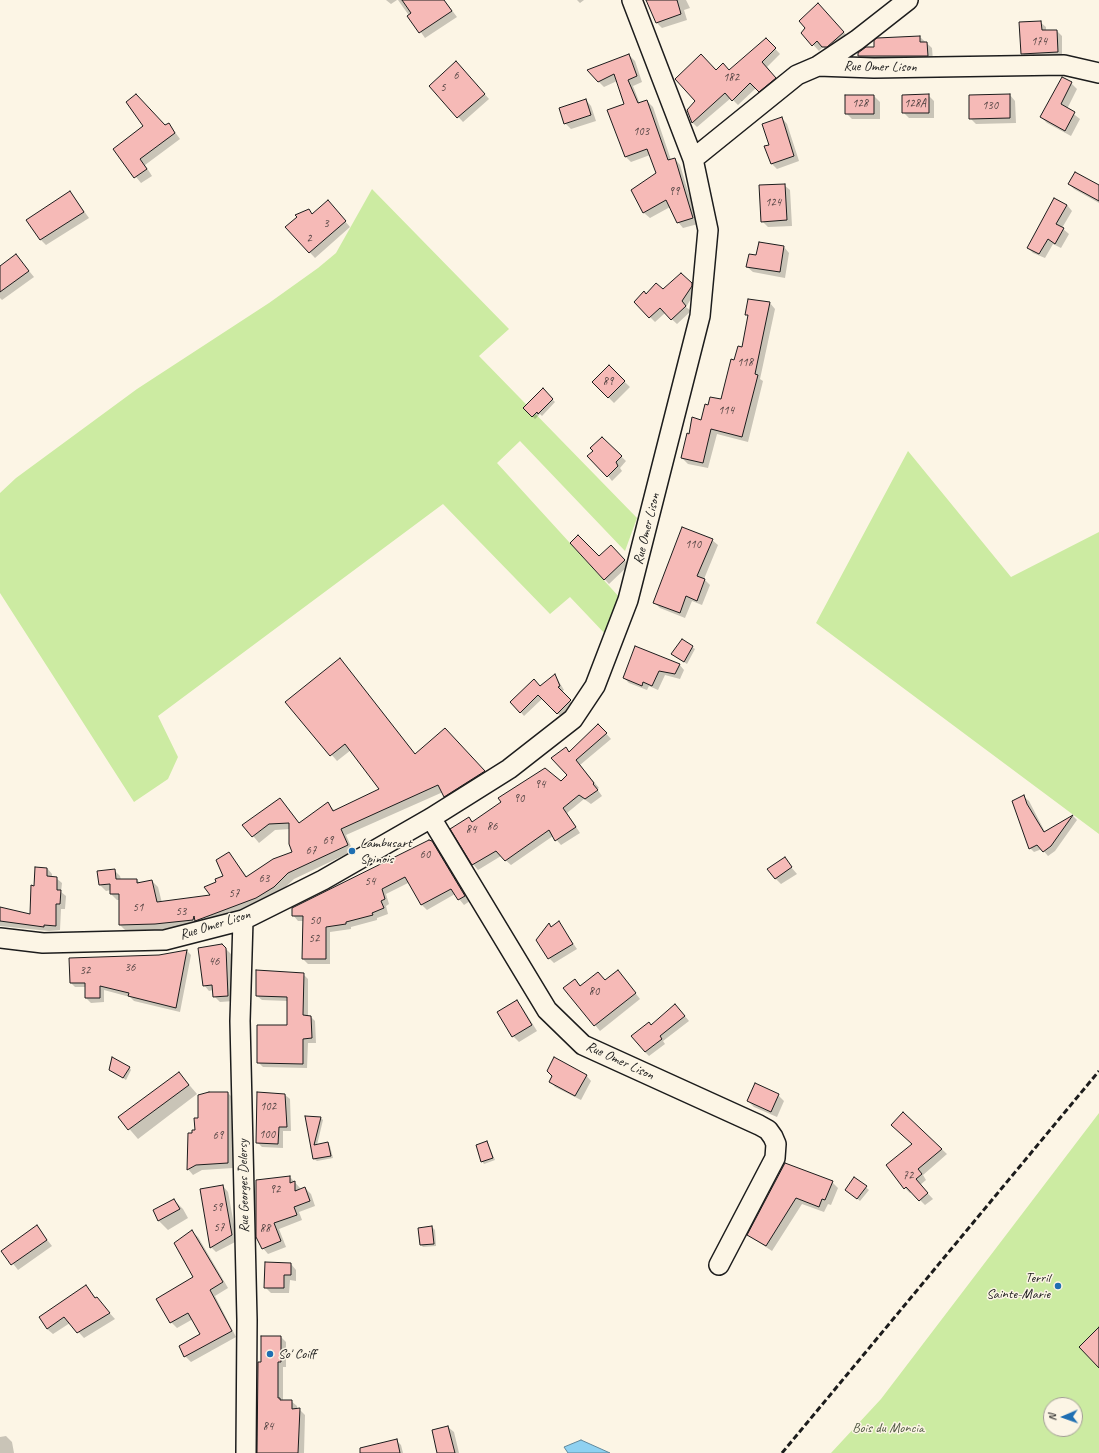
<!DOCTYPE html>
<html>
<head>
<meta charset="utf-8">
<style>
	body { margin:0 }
	#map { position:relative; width:1099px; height:1453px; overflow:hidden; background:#fcf5e5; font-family:Caveat,sans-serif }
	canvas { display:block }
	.north { position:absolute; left:1043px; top:1397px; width:40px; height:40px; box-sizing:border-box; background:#fcf5e5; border:1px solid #a29e95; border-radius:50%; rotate:268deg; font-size:11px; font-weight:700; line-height:16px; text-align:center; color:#1c1c1c }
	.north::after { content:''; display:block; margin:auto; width:14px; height:18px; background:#1f6fb2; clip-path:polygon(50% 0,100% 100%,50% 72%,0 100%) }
</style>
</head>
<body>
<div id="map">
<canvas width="1099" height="1453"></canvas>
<div class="north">N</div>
</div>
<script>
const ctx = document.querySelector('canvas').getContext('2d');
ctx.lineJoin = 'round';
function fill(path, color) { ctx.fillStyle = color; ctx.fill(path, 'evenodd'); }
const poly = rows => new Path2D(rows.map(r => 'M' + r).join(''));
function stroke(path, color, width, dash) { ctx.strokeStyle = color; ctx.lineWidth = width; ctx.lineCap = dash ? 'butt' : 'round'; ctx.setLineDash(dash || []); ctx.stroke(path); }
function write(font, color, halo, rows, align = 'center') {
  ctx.font = font + ' Caveat,sans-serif'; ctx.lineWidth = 3; ctx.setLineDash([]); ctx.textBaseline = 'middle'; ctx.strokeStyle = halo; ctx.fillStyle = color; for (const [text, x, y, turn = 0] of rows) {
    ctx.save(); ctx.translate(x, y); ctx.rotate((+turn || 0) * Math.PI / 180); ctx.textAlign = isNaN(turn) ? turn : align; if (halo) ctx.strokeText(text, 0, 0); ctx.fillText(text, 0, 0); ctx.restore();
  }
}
fill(poly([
	[372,189,509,329,479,356,637,518,625,551,520,441,497,463,621,599,607,636,570,597,550,614,443,504,158,716,178,757,168,779,134,802,0,593,0,493,16,478,137,389,269,303,318,268,336,253],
	[908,451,1011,577,1099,532,1099,834,816,623],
	[1099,1113,1099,1453,831,1453,881,1399],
	[1051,1405,1075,1405,1075,1429,1051,1429]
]), '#cceba2');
const water = poly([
	[581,1440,610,1453,568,1453,564,1447,581,1440]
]);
fill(water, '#8fd1f1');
stroke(water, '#61899c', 1);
fill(poly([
	[386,0,397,0,391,4],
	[398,0,444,0,457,17,425,38],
	[577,0,584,0,580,3],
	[651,0,686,0,690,8,684,10,687,20,662,28,657,23],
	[824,10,849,38,829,52,823,47,819,51,802,33],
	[1040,22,1046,27,1046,31,1057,31,1062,36,1062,56,1027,58,1022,53],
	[920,37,932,48,933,61,864,61,859,56,875,48],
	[766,39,780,54,767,67,780,84,765,96,756,88,738,105,731,98,697,127,692,122,697,101,716,71,729,71],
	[629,55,635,61,642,82,633,86,640,104,647,101,653,107,671,160,675,159,680,165,698,224,683,228,678,222,670,207,650,218,644,213,632,191,657,174,650,155,631,162,626,157,608,110,626,104,617,81,604,87,598,81],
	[461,67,489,99,463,122,430,86],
	[1071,83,1077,89,1067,109,1080,119,1071,136,1047,123,1041,117],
	[928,95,934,101,934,118,909,118,903,112],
	[1010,95,1015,101,1016,123,976,124,970,118],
	[874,96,880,102,880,119,852,119,846,113],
	[586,100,591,106,596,121,571,129,565,123],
	[782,118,787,124,799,161,777,169,771,163,770,145],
	[169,124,180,139,145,165,152,176,141,183,114,150],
	[1069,184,1099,186,1099,203,1074,189],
	[784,185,790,190,792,226,768,227,762,221],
	[70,192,89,218,46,245,41,240],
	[1055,199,1067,205,1072,211,1062,228,1069,234,1061,248,1053,244,1045,258,1033,253,1028,248],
	[333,207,350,227,315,258,286,227,309,210,313,215],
	[784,247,789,253,785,278,753,272,747,267,757,257],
	[16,255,34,277,2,300,0,298,0,267],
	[681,274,697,289,686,307,691,311,677,324,665,313,655,322,635,302,646,295,663,291],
	[749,300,770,303,775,309,760,379,763,381,748,442,717,434,708,468,688,464,682,458,690,435,702,421,708,406,722,401,735,361,743,348,748,316,746,314],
	[609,367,630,387,614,403,593,382],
	[543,390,555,402,542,416,540,414,535,419,524,408],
	[602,438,626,461,620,468,622,471,612,481,608,476,594,451],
	[712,540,718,545,704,579,710,585,702,605,692,601,685,618,660,608,655,603],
	[571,543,599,558,611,546,629,565,609,584],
	[692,647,695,649,687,664,672,654],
	[340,659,416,755,451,735,490,777,451,802,443,792,346,835,353,851,294,879,280,892,262,904,199,925,161,930,126,931,120,925,120,900,117,900,111,894,111,890,106,891,100,885,114,870,120,876,121,880,137,880,140,883,152,881,158,887,162,903,212,896,217,882,224,877,229,853,248,878,294,852,290,829,275,830,259,843,244,825,280,799,300,824,327,803,335,811,380,790,351,750,337,761,287,702],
	[679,664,684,670,680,679,665,675,658,690,649,686,647,690,629,683,624,678],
	[555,675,564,690,561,692,574,705,561,717,543,698,524,716,512,702,540,687],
	[603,730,611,739,580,765,599,788,597,789,602,796,591,804,584,799,567,813,580,833,561,845,553,836,511,865,501,856,478,870,473,864,469,818,473,822,561,782,568,775,566,748,570,753],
	[1024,797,1029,801,1045,832,1073,816,1077,820,1055,851,1048,856,1042,849,1034,852,1030,848],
	[431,842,437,847,470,901,464,905,455,894,427,910,422,905,410,882,386,894,389,904,386,906,388,914,377,918,377,920,351,927,351,929,330,932,330,964,308,964,303,959,304,921,298,921,293,915],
	[784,859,797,874,781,884,775,878],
	[47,868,52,874,52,877,56,878,62,883,61,892,66,896,65,909,61,909,60,930,49,931,0,926,0,908,31,916,35,887],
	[559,923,577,949,554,963,549,958,549,925,552,927],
	[222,945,232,955,234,1001,220,1002,214,996,213,990,209,991,204,985],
	[187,951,191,955,180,1012,134,1001,130,997,104,990,104,1002,91,1003,86,998,86,987,75,987,71,983,159,956],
	[598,973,606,981,623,977,640,999,600,1031,595,1025,575,980,581,986],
	[303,974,308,979,308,1017,311,1017,315,1021,316,1043,308,1043,307,1068,263,1067,258,1062,288,1026,288,1001,262,1000,257,996],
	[517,1002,522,1007,537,1031,519,1042,513,1036,499,1013],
	[680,1010,689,1021,663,1041,665,1044,649,1056,645,1052,651,1026],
	[129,1067,131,1070,126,1080,110,1070],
	[179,1073,197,1094,138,1139,119,1117],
	[553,1075,586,1075,591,1081,581,1100,555,1087,550,1081],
	[209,1093,228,1093,234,1099,233,1168,202,1170,193,1175,188,1169,193,1134,196,1131],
	[285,1095,290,1099,291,1131,283,1131,283,1148,262,1147,257,1142],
	[778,1095,784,1101,777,1117,754,1107,748,1101],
	[903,1113,947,1154,923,1175,926,1180,920,1185,933,1199,925,1205,912,1192,910,1193,905,1188,913,1144],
	[306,1117,321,1118,323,1120,317,1145,328,1143,330,1146,333,1158,317,1161,314,1159],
	[487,1142,495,1160,484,1164,482,1161],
	[786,1164,832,1182,838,1188,831,1205,828,1204,824,1212,802,1204,772,1251,748,1235],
	[290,1177,300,1188,300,1190,305,1188,311,1194,315,1206,299,1212,302,1220,279,1229,286,1247,268,1254,263,1248],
	[855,1178,869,1190,860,1201,849,1192],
	[223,1186,228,1192,237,1241,216,1252,211,1247],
	[174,1200,183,1209,188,1218,168,1230,159,1221,154,1210],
	[37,1227,52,1246,18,1270,3,1251],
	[432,1227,435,1230,436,1246,423,1247,421,1245],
	[192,1232,198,1237,228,1288,215,1296,236,1337,191,1362,185,1356,202,1334,193,1319,177,1328,171,1322,158,1300,195,1278],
	[291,1264,296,1270,296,1281,290,1280,289,1293,271,1293,265,1287],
	[86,1287,115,1319,84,1338,70,1323,53,1334,47,1329],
	[281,1337,286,1342,286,1367,283,1367,283,1401,291,1401,297,1406,297,1409,299,1409,305,1415,304,1453,294,1453,262,1363],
	[448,1427,454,1432,459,1453,438,1453],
	[6,1436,12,1442,14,1453,0,1453,0,1437],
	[396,1440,401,1445,403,1453,375,1453]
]), '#0003');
const building = poly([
	[402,0,444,0,452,11,419,33,407,16,411,13,402,0],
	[646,0,677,0,681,14,656,23,646,0],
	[818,3,844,32,827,47,822,47,817,41,812,46,801,33,805,28,799,21,818,3],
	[1041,21,1042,30,1057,30,1058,52,1021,54,1019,22,1041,21],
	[920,36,920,42,927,42,928,56,858,56,858,53,866,47,874,47,874,40,877,38,920,36],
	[766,38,776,48,762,62,776,78,759,92,750,83,732,101,725,93,692,123,687,110,695,101,675,79,701,54,716,70,723,63,729,70,766,38],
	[629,54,637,76,628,80,638,103,647,100,668,160,675,158,693,218,677,223,666,200,643,213,631,190,656,173,647,149,625,157,607,110,624,104,614,74,598,82,587,70,629,54],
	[456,61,485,94,457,118,429,86,456,61],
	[1062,77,1072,82,1061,104,1075,112,1065,131,1040,117,1062,77],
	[136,94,165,125,169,123,175,133,140,159,147,169,134,178,113,149,143,126,126,102,136,94],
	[929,94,929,113,902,113,902,95,929,94],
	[1010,94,1010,118,969,119,969,95,1010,94],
	[845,95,874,95,874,114,845,114,845,95],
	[586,99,591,115,564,124,559,108,586,99],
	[782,117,794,156,771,164,764,146,769,145,762,124,782,117],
	[1075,172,1099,185,1099,201,1068,184,1075,172],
	[785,184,787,220,761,222,759,185,785,184],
	[70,191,84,212,40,240,26,220,70,191],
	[1054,198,1067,205,1056,224,1064,228,1055,244,1048,239,1039,254,1027,248,1054,198],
	[328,200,346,221,309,253,285,227,297,217,295,215,309,209,312,214,328,200],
	[759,242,784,246,780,272,746,267,749,254,756,255,759,242],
	[16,254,29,271,0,292,0,266,16,254],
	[681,273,692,283,692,286,682,301,686,306,671,320,660,308,649,318,634,302,644,291,646,294,656,283,663,289,681,273],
	[748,299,770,302,755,374,758,375,742,437,711,429,703,463,681,458,687,433,689,434,692,417,701,420,705,404,708,405,710,397,721,399,731,359,734,360,738,346,742,347,748,315,745,315,748,299],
	[609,365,625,381,608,398,592,382,609,365],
	[543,388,553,399,538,414,537,412,532,417,523,408,543,388],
	[602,437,622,456,616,462,618,466,607,477,587,456,593,451,590,448,602,437],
	[682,527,713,539,697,576,705,579,697,601,686,596,680,613,653,603,682,527],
	[578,535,599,556,611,545,625,560,604,580,570,543,578,535],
	[682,639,693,646,684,662,671,654,682,639],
	[635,646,680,664,675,674,659,671,652,686,643,682,642,686,623,678,635,646],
	[340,658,415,754,445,728,485,771,444,797,438,785,341,829,348,845,288,873,274,887,256,898,195,921,194,916,193,920,155,924,119,925,119,894,110,894,110,884,99,885,97,871,115,869,116,879,137,879,137,883,152,880,157,902,210,895,204,887,216,882,215,879,223,876,216,860,229,852,246,877,273,859,292,852,289,844,289,823,269,824,252,837,242,825,280,798,299,823,328,802,333,811,379,789,345,744,330,756,285,702,340,658],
	[555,674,560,686,558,687,571,700,557,714,538,695,520,713,510,702,534,679,540,686,555,674],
	[598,724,607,733,576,760,594,783,593,784,598,790,585,799,579,795,563,808,576,827,555,841,549,830,505,861,496,851,472,865,450,829,469,817,472,822,501,802,498,798,545,768,561,781,567,775,551,758,566,747,569,752,598,724],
	[1024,795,1027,804,1044,832,1073,815,1051,846,1043,852,1037,845,1029,849,1012,801,1024,795],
	[429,840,432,841,465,896,458,900,451,889,421,905,405,877,382,889,385,899,381,901,384,908,372,913,373,915,346,922,346,924,326,927,326,959,302,959,303,916,292,916,292,908,429,840],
	[785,857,792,867,775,879,767,869,785,857],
	[35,867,47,868,47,876,57,877,57,890,61,890,60,904,56,904,56,926,44,925,44,927,0,921,0,907,30,914,31,885,34,886,35,867],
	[559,921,573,944,548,959,536,940,549,923,551,927,559,921],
	[222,944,226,948,228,996,213,997,212,985,203,986,198,948,222,944],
	[187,950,176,1008,128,996,129,993,100,986,100,998,85,998,85,983,70,983,69,958,159,955,187,950],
	[256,970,304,973,303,1015,311,1016,312,1038,303,1039,303,1064,257,1063,257,1025,287,1025,287,997,256,996,256,970],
	[618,970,636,993,594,1026,563,988,575,979,580,986,598,972,605,980,618,970],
	[517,1000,532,1025,512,1037,497,1012,517,1000],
	[675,1004,685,1016,660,1036,662,1039,645,1052,631,1036,649,1022,651,1025,675,1004],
	[112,1057,130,1067,123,1078,109,1070,112,1057],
	[554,1057,587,1075,575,1096,549,1082,552,1076,547,1071,554,1057],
	[179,1072,189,1085,128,1130,118,1117,179,1072],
	[755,1083,779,1094,771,1112,747,1101,755,1083],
	[209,1092,228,1092,228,1163,196,1165,187,1170,188,1133,192,1133,192,1130,195,1130,194,1118,198,1118,198,1095,209,1092],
	[257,1092,285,1094,287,1127,279,1127,278,1144,256,1143,257,1092],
	[903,1112,942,1149,918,1169,922,1174,916,1179,928,1193,919,1201,906,1187,904,1189,886,1165,912,1144,891,1125,903,1112],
	[305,1116,321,1117,314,1145,328,1142,331,1156,313,1159,305,1116],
	[487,1141,493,1158,481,1162,476,1145,487,1141],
	[785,1163,833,1181,825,1200,822,1199,819,1207,796,1198,766,1246,747,1235,785,1163],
	[290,1176,290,1183,295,1181,295,1191,305,1187,310,1201,294,1207,297,1215,274,1223,281,1241,262,1249,256,1237,256,1180,290,1176],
	[854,1177,867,1186,857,1199,845,1190,854,1177],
	[223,1185,232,1235,210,1248,200,1189,223,1185],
	[174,1199,180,1209,158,1221,153,1210,174,1199],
	[37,1225,47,1240,11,1265,1,1251,37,1225],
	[432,1226,434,1244,420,1245,418,1228,432,1226],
	[192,1230,223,1282,210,1290,232,1331,184,1357,179,1346,200,1334,188,1313,170,1323,156,1299,193,1277,174,1243,192,1230],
	[265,1262,291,1263,291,1275,284,1275,284,1288,264,1288,265,1262],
	[86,1285,95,1298,97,1297,110,1313,77,1333,64,1317,47,1329,39,1317,86,1285],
	[1099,1327,1099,1368,1079,1347,1099,1327],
	[261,1336,281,1336,281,1362,278,1362,278,1398,280,1398,280,1400,292,1400,292,1409,300,1408,298,1453,257,1453,258,1362,261,1362,261,1336],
	[448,1426,455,1453,437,1453,432,1430,448,1426],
	[397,1439,400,1453,360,1453,360,1448,397,1439]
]);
fill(building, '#f6bab7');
stroke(building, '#1c1c1c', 1);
const minor = poly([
	[818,66,857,40,908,0],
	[693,159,797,75,818,66,874,68,1064,65,1099,73],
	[431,818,547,1010,583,1045,759,1125,768,1130,773,1137,776,1144,775,1158,719,1265],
	[243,920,240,1021,247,1320,246,1453],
	[0,938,43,943,165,940,243,920,323,880,431,818,509,769,573,719,595,686,628,600,700,316,708,230,693,159,632,0]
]);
stroke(minor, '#1c1c1c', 22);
stroke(minor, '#fcf5e5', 19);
stroke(poly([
	[782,1453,1099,1071]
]), '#1c1c1c', 3, [6, 3]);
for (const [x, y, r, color] of [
	[352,851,4,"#1f6fb2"],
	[1058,1286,4,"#1f6fb2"],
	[270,1354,4,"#1f6fb2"]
]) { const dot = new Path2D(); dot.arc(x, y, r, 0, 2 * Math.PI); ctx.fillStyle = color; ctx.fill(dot); stroke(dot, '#fcf5e5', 1.5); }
write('12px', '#524443', null, [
	["174",1039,42],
	["6",456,76],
	["182",731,78],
	["5",443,88],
	["128",860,104],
	["128A",915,104],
	["130",990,106],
	["103",641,132],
	["99",674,192],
	["124",773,203],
	["3",326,224],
	["2",309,239],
	["118",745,363],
	["89",608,382],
	["114",726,411],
	["110",693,545],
	["94",540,785],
	["90",519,799],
	["86",492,827],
	["84",471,830],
	["69",328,841],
	["67",311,851],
	["60",425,855],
	["63",264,879],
	["54",370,882],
	["57",234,894],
	["51",138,908],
	["53",181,912],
	["50",315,921],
	["52",314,939],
	["46",214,962],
	["36",130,968],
	["32",85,971],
	["80",594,992],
	["102",268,1107],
	["100",267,1135],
	["69",218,1136],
	["72",908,1176],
	["92",275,1190],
	["59",217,1208],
	["57",219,1228],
	["88",265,1229],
	["84",268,1427]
]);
write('14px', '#1c1c1c', '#fcf5e5', [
	["Rue Omer Lison",880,67,1],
	["Rue Omer Lison",647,529,-76],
	["Rue Omer Lison",215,925,-17],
	["Rue Omer Lison",620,1061,25],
	["Rue Georges Delersy",244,1186,-91]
]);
write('14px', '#1c1c1c', '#fcf5e5', [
	["Lambusart",360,843],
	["Spinois",360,859],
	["Terril",1050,1278,"right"],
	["Sainte-Marie",1050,1294,"right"],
	["So' Coiff",278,1354]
], 'left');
write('14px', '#515a44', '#fcf5e5', [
	["Bois du Moncia",888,1428]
]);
</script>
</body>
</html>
